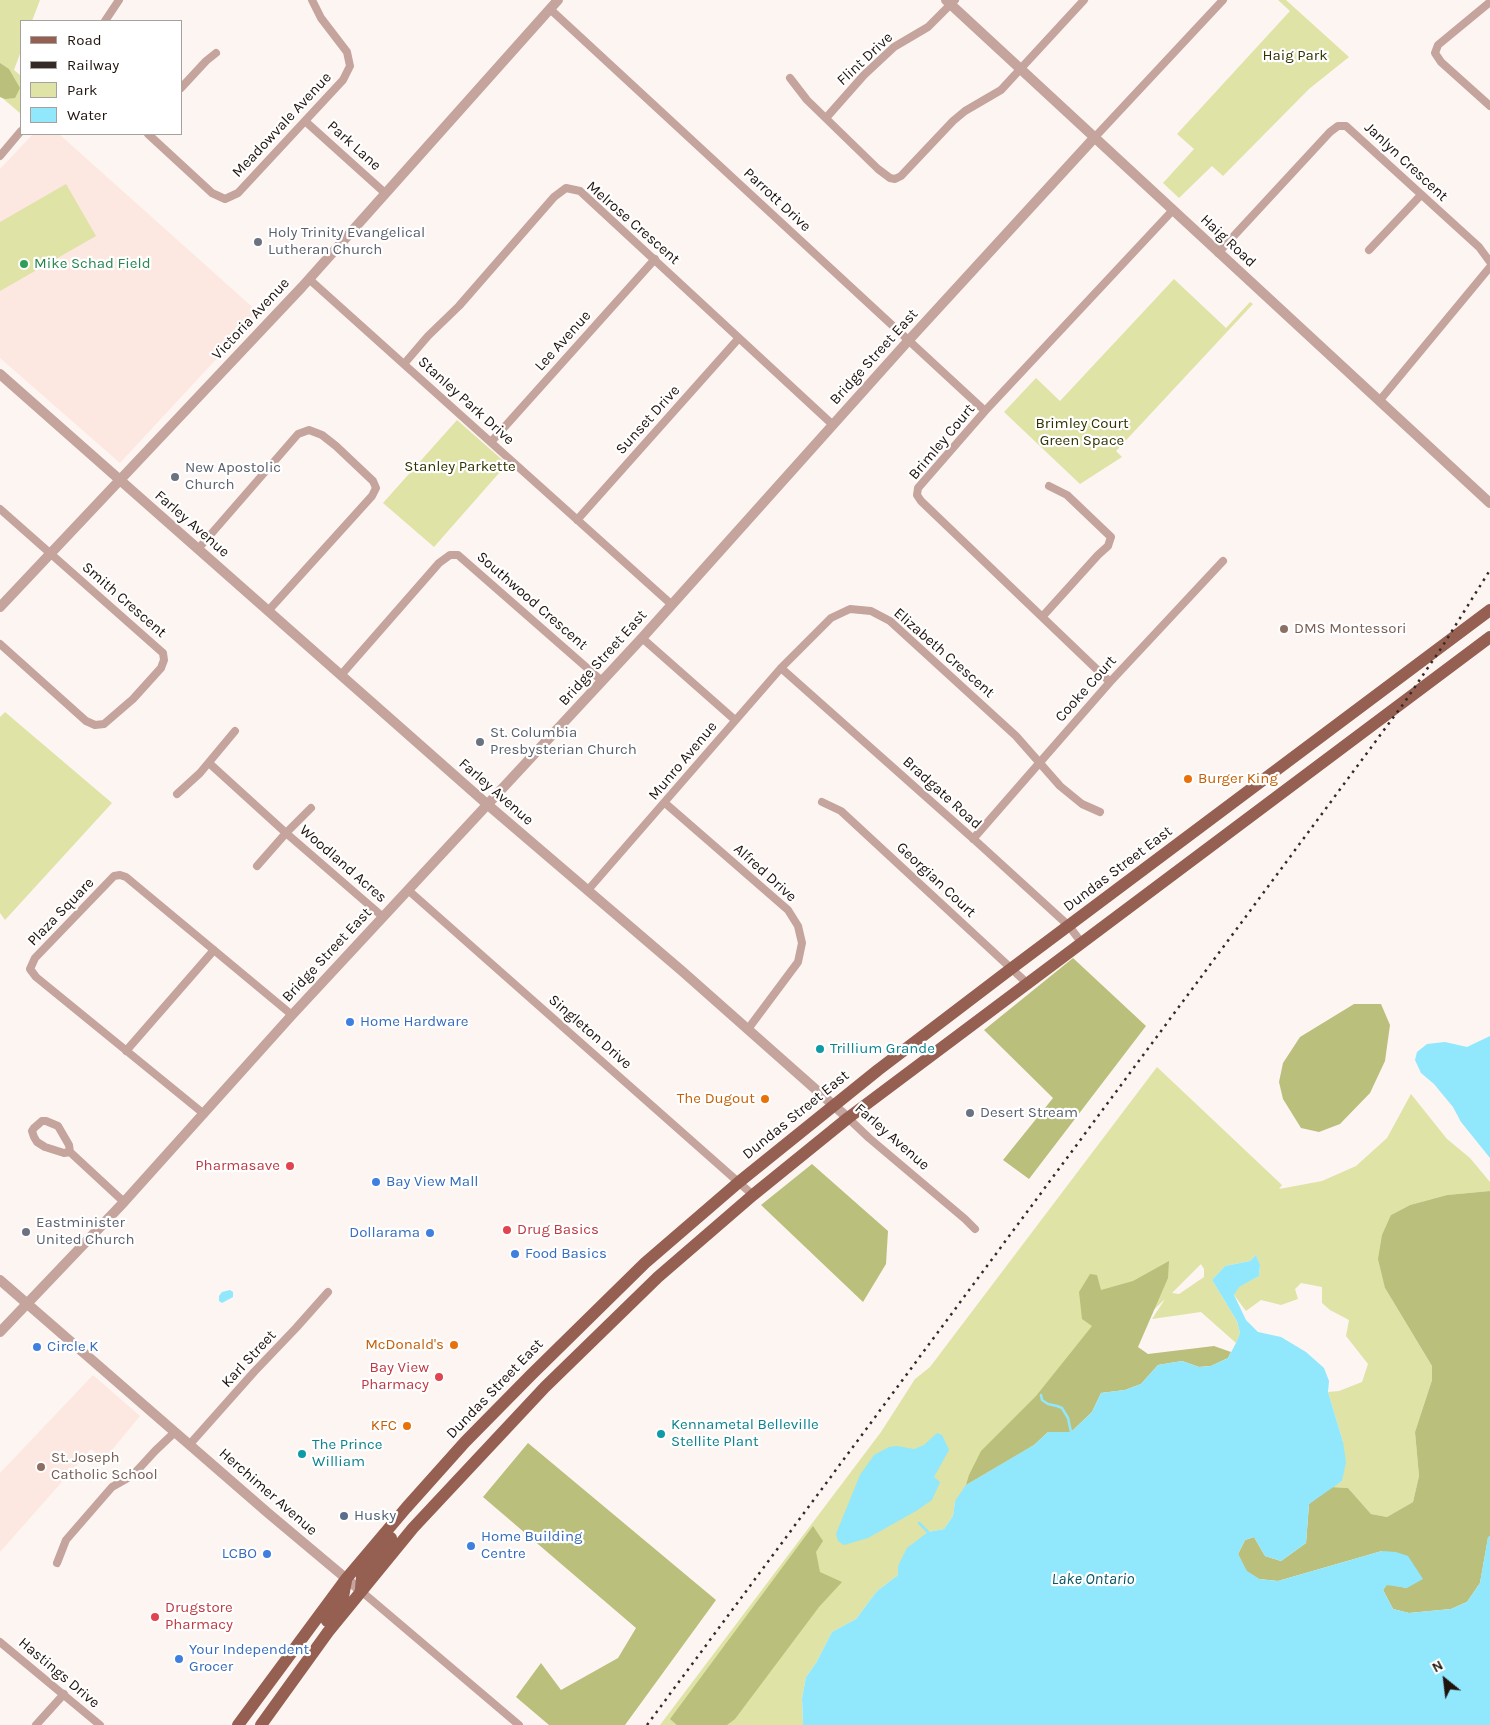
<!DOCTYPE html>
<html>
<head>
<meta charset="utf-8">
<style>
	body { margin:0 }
	#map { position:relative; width:1490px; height:1725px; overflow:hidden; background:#fdf5f2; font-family:Karla,sans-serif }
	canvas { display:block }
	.legend { position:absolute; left:20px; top:20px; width:162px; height:115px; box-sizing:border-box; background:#fff; border:1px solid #a5a19f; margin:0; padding:6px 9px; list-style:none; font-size:15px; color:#1f130e }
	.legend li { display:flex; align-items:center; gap:10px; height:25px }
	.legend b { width:25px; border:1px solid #a5a19f }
	.north { position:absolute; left:1420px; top:1655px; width:50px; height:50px; -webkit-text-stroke:4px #fff; paint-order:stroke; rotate:331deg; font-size:14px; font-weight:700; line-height:20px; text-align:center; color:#1f130e }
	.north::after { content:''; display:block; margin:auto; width:18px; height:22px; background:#1f130e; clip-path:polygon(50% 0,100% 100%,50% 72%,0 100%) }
</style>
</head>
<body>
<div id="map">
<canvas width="1490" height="1725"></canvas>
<ul class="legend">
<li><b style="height:6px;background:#955f51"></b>Road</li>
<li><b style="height:6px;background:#362a26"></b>Railway</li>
<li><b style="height:14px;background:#dfe3a6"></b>Park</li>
<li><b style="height:14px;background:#91e7fb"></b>Water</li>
</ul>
<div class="north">N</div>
</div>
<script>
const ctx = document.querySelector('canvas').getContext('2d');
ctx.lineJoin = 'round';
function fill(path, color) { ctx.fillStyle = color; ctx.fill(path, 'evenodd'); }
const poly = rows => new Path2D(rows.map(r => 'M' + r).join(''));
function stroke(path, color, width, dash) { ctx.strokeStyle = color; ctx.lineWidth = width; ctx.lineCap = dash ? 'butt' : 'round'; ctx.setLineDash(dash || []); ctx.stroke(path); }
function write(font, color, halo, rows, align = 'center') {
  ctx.font = font + ' Karla,sans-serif'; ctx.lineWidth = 4.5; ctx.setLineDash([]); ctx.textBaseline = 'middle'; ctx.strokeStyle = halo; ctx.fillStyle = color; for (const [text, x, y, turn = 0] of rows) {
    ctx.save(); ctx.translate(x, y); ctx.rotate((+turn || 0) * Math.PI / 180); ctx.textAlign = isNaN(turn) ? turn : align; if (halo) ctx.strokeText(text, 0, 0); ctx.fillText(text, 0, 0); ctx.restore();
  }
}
fill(poly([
	[33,134,59,134,259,313,120,463,0,358,0,169],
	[93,1375,140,1416,112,1450,113,1452,105,1461,91,1449,0,1552,0,1473]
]), '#fce8e0');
fill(poly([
	[0,0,40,0,32,21,21,21,21,51,14,70,21,76,21,114,0,96],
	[1278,0,1286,0,1349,57,1309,89,1223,176,1212,166,1179,198,1163,183,1194,149,1177,134,1290,11],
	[66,184,96,236,0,291,0,222],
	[1174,279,1226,328,1250,302,1253,304,1116,451,1122,457,1080,484,1004,412,1036,378,1060,401],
	[457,420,507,464,434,547,383,503],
	[5,712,112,803,5,920,0,913,0,717],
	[1157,1067,1282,1185,1279,1189,1322,1181,1356,1166,1387,1138,1411,1094,1447,1139,1470,1158,1490,1182,1490,1191,1447,1195,1410,1205,1391,1215,1385,1288,1432,1366,1432,1380,1415,1432,1419,1476,1413,1502,1387,1517,1371,1514,1348,1488,1331,1487,1342,1481,1343,1442,1328,1392,1339,1391,1362,1382,1368,1364,1346,1336,1349,1320,1330,1310,1322,1303,1322,1287,1301,1283,1295,1289,1298,1299,1281,1305,1261,1300,1246,1311,1234,1295,1238,1287,1259,1276,1260,1265,1256,1255,1250,1261,1225,1266,1212,1280,1237,1321,1240,1333,1236,1343,1201,1312,1152,1319,1165,1299,1110,1352,1101,1393,1071,1432,1048,1432,1034,1445,955,1501,953,1516,944,1529,928,1532,898,1566,898,1575,877,1591,856,1619,832,1632,816,1663,806,1677,802,1698,803,1725,660,1725,881,1432,915,1379,930,1367],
	[1201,1264,1204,1269,1204,1277,1179,1294,1172,1293]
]), '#dfe3a6');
fill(poly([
	[0,63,9,69,20,88,15,98,5,99,0,97],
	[1073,958,1146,1026,1029,1179,1003,1160,1053,1098,984,1030],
	[1354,1004,1381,1004,1390,1025,1385,1061,1370,1093,1340,1124,1319,1132,1301,1128,1283,1099,1279,1082,1283,1063,1300,1037],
	[812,1164,888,1231,886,1264,863,1302,761,1205],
	[1490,1191,1490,1536,1488,1538,1480,1583,1467,1602,1451,1609,1409,1613,1393,1609,1383,1590,1387,1584,1407,1588,1382,1551,1278,1581,1259,1579,1246,1571,1238,1554,1245,1540,1254,1537,1265,1556,1281,1561,1306,1543,1309,1504,1331,1487,1348,1488,1371,1514,1387,1517,1413,1502,1419,1476,1415,1432,1432,1380,1432,1366,1385,1288,1378,1259,1382,1235,1391,1215,1410,1205,1447,1195],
	[1169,1261,1168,1278,1138,1347,1148,1354,1214,1346,1231,1352,1228,1358,1211,1366,1199,1367,1182,1361,1158,1365,1141,1384,1125,1390,1101,1393,1092,1412,1071,1432,1048,1432,1034,1445,966,1485,969,1475,981,1451,1036,1396,1092,1326,1082,1319,1079,1292,1090,1274,1097,1275,1101,1290,1133,1281],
	[528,1443,716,1600,625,1725,549,1725,516,1697,541,1663,561,1690,618,1658,636,1628,483,1497],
	[813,1526,823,1541,816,1552,820,1572,842,1582,819,1607,735,1719,727,1725,677,1725,670,1719]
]), '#bbbf7c');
fill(poly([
	[1490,1036,1490,1158,1461,1122,1453,1107,1434,1084,1421,1073,1415,1060,1417,1052,1427,1044,1445,1042,1467,1047],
	[1256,1255,1260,1265,1259,1276,1239,1287,1234,1295,1246,1320,1258,1332,1281,1337,1306,1352,1324,1368,1329,1381,1328,1392,1343,1442,1346,1462,1342,1481,1309,1504,1306,1543,1281,1561,1265,1556,1254,1537,1245,1540,1238,1554,1247,1571,1259,1579,1278,1581,1382,1551,1396,1552,1408,1556,1423,1579,1407,1588,1387,1585,1383,1590,1393,1609,1409,1613,1451,1609,1467,1602,1480,1583,1488,1537,1490,1536,1490,1725,803,1725,802,1698,806,1677,816,1663,832,1632,856,1619,877,1591,898,1575,898,1566,907,1548,928,1532,944,1529,953,1516,955,1501,966,1485,1034,1445,1048,1432,1071,1432,1092,1412,1101,1393,1125,1390,1141,1384,1158,1365,1182,1361,1199,1367,1211,1366,1228,1358,1236,1343,1240,1333,1237,1321,1212,1280,1225,1266,1250,1261],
	[230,1290,233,1292,233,1297,222,1303,219,1301,219,1296,222,1292],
	[937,1433,942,1435,949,1450,934,1477,940,1482,932,1500,916,1511,868,1538,844,1545,838,1541,836,1534,860,1475,874,1455,889,1447,897,1446,914,1449,924,1445]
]), '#91e7fb');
stroke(poly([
	[1041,1395,1042,1400,1048,1404,1057,1406,1062,1408,1068,1418,1071,1432],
	[919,1523,928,1532]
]), '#91e7fb', 2.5);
stroke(poly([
	[1490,2,1438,45,1435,53,1441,62,1490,106],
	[550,9,985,411],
	[105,21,119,0],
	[790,78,807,100,878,169,890,178,895,179,901,176,953,121,965,111,1001,90,1084,0],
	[181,88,206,61,216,53],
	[826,118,864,75,894,47,928,27,955,0],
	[305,121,385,193],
	[148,134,212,193,225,199,238,193,343,80,350,66,347,52,321,18,312,0],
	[1095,137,1223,0],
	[0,156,21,131],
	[1369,250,1421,195],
	[1218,253,1330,132,1338,126,1346,126,1479,247,1490,262],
	[309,279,671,604],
	[404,364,428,336,459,306,554,197,566,188,580,191,833,425],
	[1380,400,1490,267],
	[491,442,655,259],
	[0,509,163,653,164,660,161,668,133,699,104,724,95,725,86,721,0,644],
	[577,520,739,338],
	[198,549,298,434,309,430,322,435,336,446,373,481,376,488,372,496,268,611],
	[1042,617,1098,555,1108,546,1111,537,1067,495,1049,486],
	[642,638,735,720],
	[781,668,978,843,1069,926,1081,942],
	[341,675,439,563,450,555,458,555,602,681],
	[1110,682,921,501,917,495,918,488,985,411,1173,210],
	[209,763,286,833,383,917],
	[177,794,200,773,235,731],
	[822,802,841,811,1028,984],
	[665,803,788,910,798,926,802,943,798,962,748,1029],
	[973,839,1110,682,1223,561],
	[257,866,286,833,311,808],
	[408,890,753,1195],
	[588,890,781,668,831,618,850,609,871,611,890,621,1016,736,1060,786,1082,804,1100,812],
	[126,1051,214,950],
	[204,1114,36,977,30,969,35,958,114,876,120,875,126,877,292,1015],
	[848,1118,869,1138,965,1219,975,1229],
	[70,1152,64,1153,45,1147,37,1142,34,1137,32,1131,34,1128,42,1121,46,1121,58,1126,69,1145,70,1152,124,1202],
	[190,1444,254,1372,296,1328,328,1292],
	[57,1563,66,1540,112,1487,133,1475,155,1451,175,1432],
	[361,1591,519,1725],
	[0,1642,100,1725],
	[36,1725,64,1694]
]), '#c4a49c', 8);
stroke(poly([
	[946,0,1490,503],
	[0,374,488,805,682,971,848,1118],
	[0,607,302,287,558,0],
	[0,1280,268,1513,361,1591],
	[0,1332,124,1202,292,1015,642,638,908,341,1095,137]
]), '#c4a49c', 10);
stroke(poly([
	[361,1589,362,1577,365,1572,391,1538],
	[327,1621,343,1597,346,1581],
	[238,1725,346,1579,406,1508,465,1442,531,1375,645,1263,739,1182,878,1070,1012,968,1490,610],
	[261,1725,328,1632,413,1528,545,1387,658,1277,753,1195,848,1118,1490,637]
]), '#955f51', 12);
stroke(poly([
	[647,1725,1404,703,1442,647,1490,570]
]), '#362a26', 2.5, [2.5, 5]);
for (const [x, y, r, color] of [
	[258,242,5,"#6b7280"],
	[24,264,5,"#2e9e5b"],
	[175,477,5,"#6b7280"],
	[1284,629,5,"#8d6e63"],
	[480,742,5,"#6b7280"],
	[1188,779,5,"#e8710a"],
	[350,1022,5,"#3f7fe0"],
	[820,1049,5,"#0f9aa8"],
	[765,1099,5,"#e8710a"],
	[970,1113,5,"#6b7280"],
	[290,1166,5,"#e0444e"],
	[376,1182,5,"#3f7fe0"],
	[507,1230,5,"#e0444e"],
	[26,1232,5,"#6b7280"],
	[430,1233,5,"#3f7fe0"],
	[515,1254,5,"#3f7fe0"],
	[454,1345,5,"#e8710a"],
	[37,1347,5,"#3f7fe0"],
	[439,1377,5,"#e0444e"],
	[407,1426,5,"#e8710a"],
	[661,1434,5,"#0f9aa8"],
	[302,1454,5,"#0f9aa8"],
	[41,1467,5,"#8d6e63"],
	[344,1516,5,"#5c6f8a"],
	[471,1546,5,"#3f7fe0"],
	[267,1554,5,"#3f7fe0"],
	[155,1617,5,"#e0444e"],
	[179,1659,5,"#3f7fe0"]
]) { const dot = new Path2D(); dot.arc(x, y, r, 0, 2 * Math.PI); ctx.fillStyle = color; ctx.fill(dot); stroke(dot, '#fff', 2); }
write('15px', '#323300', '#fff', [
	["Haig Park",1295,56],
	["Brimley Court",1082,424],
	["Green Space",1082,441],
	["Stanley Parkette",460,467]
]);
write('15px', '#1f130e', '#fff', [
	["Flint Drive",865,59,-43],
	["Meadowvale Avenue",282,125,-47],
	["Park Lane",354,146,42],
	["Janlyn Crescent",1406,162,43],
	["Parrott Drive",777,200,43],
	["Melrose Crescent",633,223,41],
	["Haig Road",1228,241,43],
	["Victoria Avenue",251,319,-47],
	["Lee Avenue",563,341,-48],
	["Bridge Street East",874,357,-48],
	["Stanley Park Drive",466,401,42],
	["Sunset Drive",648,420,-48],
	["Brimley Court",942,442,-50],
	["Farley Avenue",192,524,41],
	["Smith Crescent",124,600,41],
	["Southwood Crescent",532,601,41],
	["Elizabeth Crescent",944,653,41],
	["Bridge Street East",603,658,-48],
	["Cooke Court",1086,689,-48],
	["Munro Avenue",683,761,-50],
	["Farley Avenue",496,792,41],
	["Bradgate Road",942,793,42],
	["Woodland Acres",343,864,41],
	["Dundas Street East",1118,869,-37],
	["Alfred Drive",765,873,42],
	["Georgian Court",936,880,43],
	["Plaza Square",61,912,-46],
	["Bridge Street East",327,955,-47],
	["Singleton Drive",590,1032,41],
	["Dundas Street East",796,1115,-39],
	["Farley Avenue",892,1137,41],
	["Karl Street",249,1359,-47],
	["Dundas Street East",495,1389,-46],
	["Herchimer Avenue",268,1492,41],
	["Hastings Drive",59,1673,40]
]);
write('15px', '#5b616d', '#fff', [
	["Holy Trinity Evangelical",268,233],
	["Lutheran Church",268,250],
	["New Apostolic",185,468],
	["Church",185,485],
	["St. Columbia",490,733],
	["Presbysterian Church",490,750],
	["Desert Stream",980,1113],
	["Eastminister",36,1223],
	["United Church",36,1240]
], 'left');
write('15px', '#27864d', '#fff', [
	["Mike Schad Field",34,264]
], 'left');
write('15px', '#785e54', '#fff', [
	["DMS Montessori",1294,629],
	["St. Joseph",51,1458],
	["Catholic School",51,1475]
], 'left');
write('15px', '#c56008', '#fff', [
	["Burger King",1198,779,"left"],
	["The Dugout",755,1099],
	["McDonald's",444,1345],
	["KFC",397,1426]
], 'right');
write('15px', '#366cbe', '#fff', [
	["Home Hardware",360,1022],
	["Bay View Mall",386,1182],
	["Dollarama",420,1233,"right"],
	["Food Basics",525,1254],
	["Circle K",47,1347],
	["Home Building",481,1537],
	["Centre",481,1554],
	["LCBO",257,1554,"right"],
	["Your Independent",189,1650],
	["Grocer",189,1667]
], 'left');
write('15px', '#0d838f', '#fff', [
	["Trillium Grande",830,1049],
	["Kennametal Belleville",671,1425],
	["Stellite Plant",671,1442],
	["The Prince",312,1445],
	["William",312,1462]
], 'left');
write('15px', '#be3a42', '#fff', [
	["Pharmasave",280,1166],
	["Drug Basics",517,1230,"left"],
	["Bay View",429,1368],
	["Pharmacy",429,1385],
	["Drugstore",165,1608,"left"],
	["Pharmacy",165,1625,"left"]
], 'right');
write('15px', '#4e5e75', '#fff', [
	["Husky",354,1516]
], 'left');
write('italic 16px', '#095664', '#fff', [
	["Lake Ontario",1093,1579]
]);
</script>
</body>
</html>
